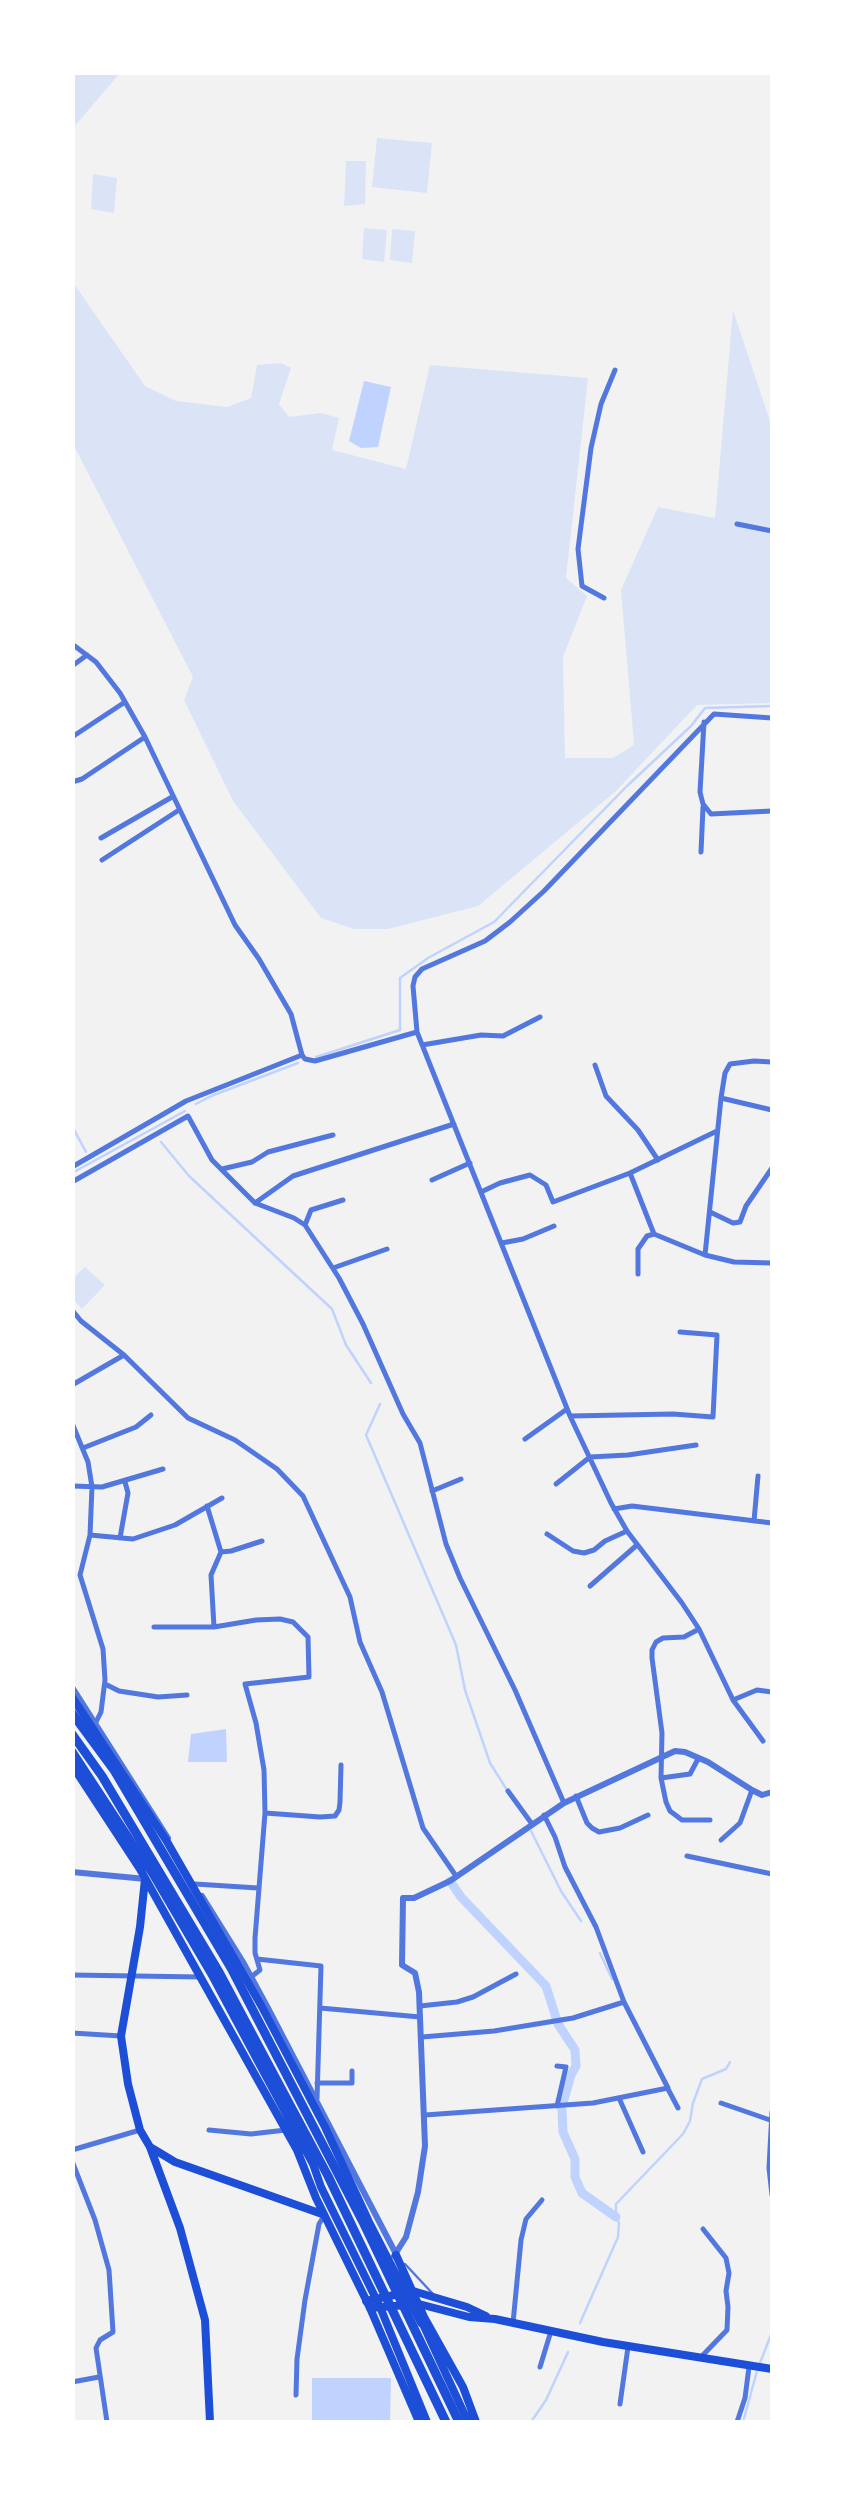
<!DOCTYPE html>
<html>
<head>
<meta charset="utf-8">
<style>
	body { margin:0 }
	#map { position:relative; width:845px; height:2495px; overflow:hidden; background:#f2f2f2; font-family:"Titillium Web",sans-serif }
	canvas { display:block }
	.frame { position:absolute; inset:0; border:75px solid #fff; pointer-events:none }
</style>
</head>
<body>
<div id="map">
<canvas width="845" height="2495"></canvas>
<div class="frame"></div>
</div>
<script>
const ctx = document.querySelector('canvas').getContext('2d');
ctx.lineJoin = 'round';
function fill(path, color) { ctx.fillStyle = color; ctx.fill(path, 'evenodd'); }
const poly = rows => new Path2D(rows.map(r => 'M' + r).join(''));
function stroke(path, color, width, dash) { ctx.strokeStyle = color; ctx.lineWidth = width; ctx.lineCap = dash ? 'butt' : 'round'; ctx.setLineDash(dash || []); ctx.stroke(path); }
fill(poly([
	[73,72,120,73,73,128,72,73],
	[377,138,432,143,427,193,372,187],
	[346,161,366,161,365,204,344,206],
	[93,174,117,178,114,213,91,209],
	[364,228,387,230,384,262,362,259],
	[392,229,415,231,412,263,390,260],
	[72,281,145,386,176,401,227,407,251,398,257,365,281,363,291,368,279,404,289,417,321,413,339,418,332,450,406,469,430,365,588,378,566,578,587,596,563,657,565,758,613,758,634,745,621,590,658,507,715,518,733,310,772,427,772,703,697,705,616,791,478,906,388,929,354,929,321,918,233,801,184,700,193,677,73,444],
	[85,1267,105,1285,82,1309,73,1299,73,1278]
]), '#dbe4f7');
fill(poly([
	[364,381,391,387,378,447,361,448,349,441],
	[226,1729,227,1762,188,1762,191,1734],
	[312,2378,391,2378,390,2422,312,2422]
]), '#bfd3fe');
stroke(poly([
	[316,1057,400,1030,400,978,428,958,494,922,627,786,691,726,705,708,772,706],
	[196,1104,211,1096,298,1063],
	[72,1126,86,1152],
	[161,1142,189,1176,332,1309,346,1345,371,1383],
	[72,1173,185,1111],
	[380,1404,366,1435,456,1645,465,1690,490,1763,507,1790],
	[531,1831,561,1891,581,1921],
	[600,1953,612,1979],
	[580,2323,618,2237,619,2223,616,2217,616,2204,683,2134,690,2121,693,2103,702,2079,726,2069,730,2062],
	[760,2363,772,2332],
	[531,2422,546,2400,568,2352],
	[743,2422,757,2371]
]), '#bfd3fe', 2.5);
stroke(poly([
	[450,1881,461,1897,546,1986,558,2024,575,2050,576,2066,571,2075,563,2103],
	[562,2110,563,2132,575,2159,575,2177,582,2193,616,2217]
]), '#bfd3fe', 9);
stroke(poly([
	[405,2264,433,2294]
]), '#5277de', 2.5);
stroke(poly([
	[737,524,772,531],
	[604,598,582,586,578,549,591,448,601,404,615,370],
	[72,644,96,662,120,693,145,737,235,925,259,959,291,1014,302,1055],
	[72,666,87,655],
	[704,722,700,792,703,804,711,814,772,811],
	[72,737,125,702],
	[72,782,82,779,145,737],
	[101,838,172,797],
	[701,852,703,807],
	[102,860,179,810],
	[417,1032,570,1416,611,1503,627,1531,682,1603,699,1629,684,1637,663,1638,656,1642,652,1650,652,1658,662,1733,661,1778,666,1802,670,1811,682,1820,710,1820],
	[422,1045,481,1035,503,1036,540,1017],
	[595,1065,606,1096,638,1130,658,1160],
	[721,1098,725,1073,730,1064,754,1061,772,1062],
	[772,1110,721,1098,705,1255,734,1262,772,1263],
	[72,1167,186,1101,302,1055,305,1059,315,1061,417,1032,413,986,415,977,422,969,485,941,510,922,544,891,714,714,772,718],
	[222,1169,252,1162,268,1152,333,1135],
	[432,1180,470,1163],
	[72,1182,188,1116,212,1160,255,1203,294,1218,305,1225,339,1278,363,1324,403,1414,420,1443,446,1544,460,1578,515,1690,564,1803],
	[481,1192,500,1183,530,1175,546,1185,553,1202,630,1173],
	[255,1203,293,1176,454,1124],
	[710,1212,733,1223,740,1222,746,1206,772,1168],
	[305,1225,311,1210,343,1200],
	[654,1234,705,1255],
	[502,1243,523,1239,554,1226],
	[333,1268,387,1249],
	[638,1274,638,1249,647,1236,654,1234,630,1173,717,1131],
	[72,1310,81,1321,124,1355,188,1418,235,1440,277,1469,303,1496,350,1597,360,1642,382,1692,423,1828,456,1876],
	[72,1385,124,1355],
	[570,1416,673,1414,713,1417,717,1335,680,1332],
	[72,1423,88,1462,92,1487,90,1535,80,1575,103,1649,105,1680,101,1712,96,1722],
	[525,1439,567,1409],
	[83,1448,136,1427,151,1415],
	[556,1484,590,1457,628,1455,696,1445],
	[72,1486,102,1487,163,1469],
	[432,1491,461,1479],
	[207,1506,221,1552,211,1575,214,1627],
	[614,1509,632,1506,772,1523],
	[754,1521,758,1476],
	[547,1534,573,1551,584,1553,594,1550,605,1541,627,1531],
	[90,1535,133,1539,175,1525,222,1498],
	[120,1538,128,1493,125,1482],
	[221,1552,231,1551,262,1541],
	[590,1586,637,1545],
	[154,1627,214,1627,256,1620,280,1619,293,1622,308,1637,309,1677,245,1684,256,1723,264,1770,265,1813],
	[699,1629,733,1700,763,1741],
	[105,1684,119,1691,158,1697,187,1695],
	[733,1700,757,1690,772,1692],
	[661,1778,690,1774,698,1759],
	[508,1791,532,1824],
	[576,1796,587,1823,592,1828,599,1832,620,1828,648,1815],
	[721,1840,740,1823,752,1790],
	[687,1856,772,1874],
	[195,1884,258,1888],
	[257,1959,321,1966,317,2099],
	[72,1975,200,1977],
	[251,1977,260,1970,255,1953,255,1938,265,1813,320,1817,335,1816,339,1810,340,1802,341,1765],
	[420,2006,457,2002,473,1997,516,1974],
	[320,2008,420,2017],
	[72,2033,121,2036],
	[422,2037,494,2031,573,2018,624,2002],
	[557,2066,566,2067,557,2106],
	[317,2083,352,2083,352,2071],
	[668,2089,678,2108],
	[619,2098,643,2152],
	[721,2103,770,2120],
	[772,2112,769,2168,772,2195],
	[425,2115,593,2103,668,2088,624,2002,596,1927,565,1867,555,1837,544,1815],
	[209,2130,251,2134,286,2130],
	[72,2150,140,2130],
	[72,2161,95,2220,109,2270,113,2332,100,2340,96,2348,107,2422],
	[513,2323,521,2240,526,2219,542,2200],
	[701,2357,727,2330,728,2307,726,2291,729,2273,726,2258,703,2229],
	[540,2367,551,2331],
	[72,2382,99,2377],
	[296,2395,297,2359,305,2300,319,2224,324,2216],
	[620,2404,628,2347],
	[737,2422,745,2398,749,2367]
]), '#5277de', 5);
stroke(poly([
	[72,1687,168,1838],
	[72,1872,146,1879],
	[202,1896,243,1962,269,2010,396,2254],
	[394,2256,406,2237,418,2192,425,2146,419,1992,415,1973,402,1965,403,1898,414,1898,450,1881,564,1803,675,1751,685,1752,708,1762,752,1790,762,1795,772,1792]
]), '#5277de', 6);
stroke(poly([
	[72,1697,166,1840,262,2007,325,2127,369,2222,421,2323],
	[72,1751,152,1873,213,1977,313,2164,321,2187,380,2307,427,2422],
	[72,1765,140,1869,297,2150,316,2198,370,2308,419,2422],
	[145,1879,140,1927,121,2036,128,2084,140,2130,150,2147,180,2228,205,2320,210,2422],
	[150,2147,175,2162,322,2214],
	[396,2255,424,2317,463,2387,476,2422],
	[422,2322,468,2422]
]), '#1d4ed8', 8);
stroke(poly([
	[366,2301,413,2291,467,2307,486,2316],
	[370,2308,419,2304,469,2317,495,2319,603,2342,772,2369]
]), '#1d4ed8', 8);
stroke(poly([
	[72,1713,114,1770,231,1968,364,2224,459,2422],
	[72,1734,102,1776,219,1972,328,2176,446,2422]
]), '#1d4ed8', 9);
</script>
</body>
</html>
